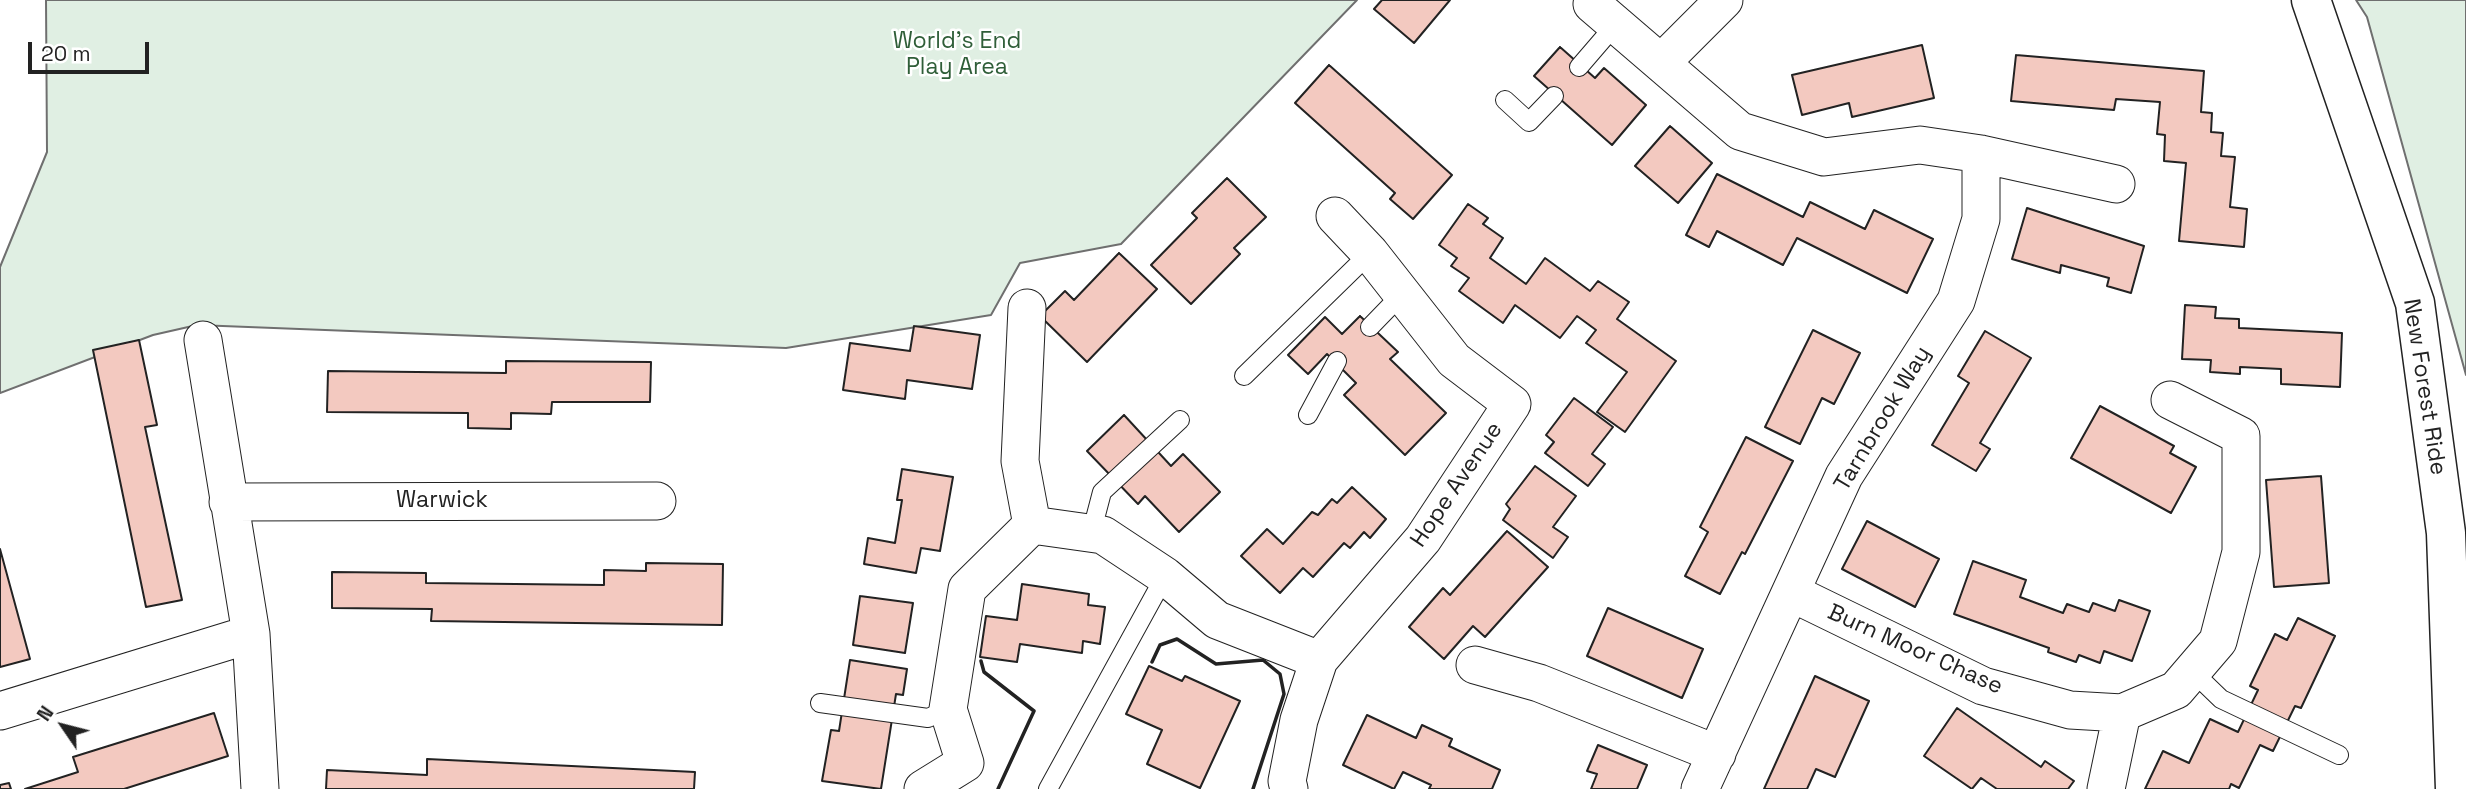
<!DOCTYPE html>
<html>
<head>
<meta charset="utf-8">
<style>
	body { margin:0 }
	#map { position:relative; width:2466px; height:789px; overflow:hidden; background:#fff; font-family:"Space Grotesk",sans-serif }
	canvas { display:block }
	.north { position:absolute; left:28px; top:691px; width:70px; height:70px; -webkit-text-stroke:5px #fff; paint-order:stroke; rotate:305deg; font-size:19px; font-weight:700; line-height:28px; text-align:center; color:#222 }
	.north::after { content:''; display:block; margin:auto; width:24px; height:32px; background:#222; clip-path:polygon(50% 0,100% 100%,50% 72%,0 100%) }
	.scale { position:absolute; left:28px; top:42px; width:121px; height:32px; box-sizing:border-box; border:4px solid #222; border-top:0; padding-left:9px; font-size:21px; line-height:24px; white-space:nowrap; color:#222; -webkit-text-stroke:5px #fff; paint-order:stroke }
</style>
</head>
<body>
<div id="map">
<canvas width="2466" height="789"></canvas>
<div class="north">N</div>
<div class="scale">20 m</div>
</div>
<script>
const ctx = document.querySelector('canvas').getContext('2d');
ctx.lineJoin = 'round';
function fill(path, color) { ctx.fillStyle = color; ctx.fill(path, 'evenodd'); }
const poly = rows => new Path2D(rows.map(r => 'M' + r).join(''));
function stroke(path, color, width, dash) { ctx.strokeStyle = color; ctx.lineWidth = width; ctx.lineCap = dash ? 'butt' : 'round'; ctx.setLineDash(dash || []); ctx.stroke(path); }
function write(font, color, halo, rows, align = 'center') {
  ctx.font = font + ' "Space Grotesk",sans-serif'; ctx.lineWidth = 5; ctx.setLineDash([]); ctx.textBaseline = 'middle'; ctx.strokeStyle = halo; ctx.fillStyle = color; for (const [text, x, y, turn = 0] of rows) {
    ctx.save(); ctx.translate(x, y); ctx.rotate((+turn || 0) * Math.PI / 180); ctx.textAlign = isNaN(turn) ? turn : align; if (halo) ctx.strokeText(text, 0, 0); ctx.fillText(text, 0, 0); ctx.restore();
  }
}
const green = poly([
	[46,0,1357,0,1121,244,1020,263,991,315,786,348,197,325,153,335,0,393,0,267,47,152,46,0],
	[2356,0,2466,0,2466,375,2367,17,2356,0]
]);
fill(green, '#e0efe3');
stroke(green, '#6f6f6f', 2);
const building = poly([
	[1382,0,1450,0,1414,43,1374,9,1382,0],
	[1922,45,1934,98,1852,117,1849,103,1802,115,1792,75,1922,45],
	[1560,47,1595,78,1604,68,1646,105,1612,145,1534,76,1560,47],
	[2016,55,2204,71,2201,112,2212,113,2211,132,2223,133,2221,156,2235,157,2230,207,2247,209,2244,247,2179,241,2186,163,2164,161,2165,135,2157,134,2160,102,2116,99,2114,110,2011,101,2016,55],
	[1329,65,1452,175,1413,219,1390,199,1395,193,1295,103,1329,65],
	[1670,126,1712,163,1678,203,1635,166,1670,126],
	[1717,174,1803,217,1810,202,1865,229,1874,210,1933,239,1907,293,1797,238,1783,265,1717,231,1709,247,1686,235,1717,174],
	[1227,178,1266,217,1234,248,1240,254,1191,304,1151,265,1197,218,1192,213,1227,178],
	[1468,204,1488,218,1483,224,1503,238,1490,258,1526,284,1545,258,1590,291,1598,281,1629,302,1617,319,1676,361,1625,432,1597,412,1627,372,1586,343,1596,330,1577,316,1560,338,1515,305,1503,323,1459,291,1469,278,1451,266,1457,258,1439,245,1468,204],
	[2027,208,2144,246,2131,293,2107,286,2109,278,2061,265,2060,273,2012,259,2027,208],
	[1119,253,1157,289,1087,362,1040,316,1065,291,1074,300,1119,253],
	[2185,305,2216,307,2215,318,2239,319,2239,328,2342,333,2340,387,2281,384,2281,369,2240,367,2240,374,2210,372,2211,360,2182,359,2185,305],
	[1360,316,1398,352,1390,359,1446,413,1405,455,1344,395,1356,383,1327,354,1308,374,1288,355,1325,317,1342,334,1360,316],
	[914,326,980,335,972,389,907,380,905,399,843,390,850,343,910,351,914,326],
	[1813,330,1860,353,1834,404,1822,398,1800,444,1765,427,1813,330],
	[1985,331,2031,358,1980,443,1990,449,1976,471,1932,445,1969,383,1958,376,1985,331],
	[139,340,157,425,145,427,182,600,146,607,93,350,139,340],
	[506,361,651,362,650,402,552,402,551,414,511,413,511,429,468,428,468,413,327,412,328,371,506,373,506,361],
	[1574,398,1613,427,1592,454,1605,464,1588,486,1545,453,1554,442,1546,435,1574,398],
	[2100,406,2174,446,2170,453,2196,467,2171,513,2071,458,2100,406],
	[1124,415,1171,466,1183,454,1220,492,1179,532,1145,496,1138,504,1087,451,1124,415],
	[1746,437,1793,461,1745,554,1742,552,1720,594,1685,576,1708,532,1700,527,1746,437],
	[1535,466,1576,496,1553,527,1568,537,1553,558,1503,520,1510,509,1506,504,1535,466],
	[902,469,953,477,940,551,921,548,916,573,864,564,868,538,895,543,902,500,897,500,902,469],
	[2321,476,2329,583,2274,587,2266,480,2321,476],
	[1352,487,1386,519,1370,538,1364,532,1350,548,1344,543,1313,577,1303,568,1280,593,1241,556,1267,529,1283,544,1312,512,1318,515,1332,499,1337,503,1352,487],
	[1867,521,1939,559,1915,607,1842,569,1867,521],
	[1507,531,1548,567,1485,637,1473,626,1444,659,1409,627,1443,588,1450,595,1507,531],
	[0,549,30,659,0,667,0,549],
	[1973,561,2026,580,2020,597,2063,613,2067,604,2089,612,2093,603,2115,611,2119,600,2150,611,2132,661,2104,651,2100,663,2079,655,2076,662,2048,652,2049,648,1954,614,1973,561],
	[646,563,723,564,722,625,431,621,432,609,332,608,332,572,426,573,426,583,604,585,604,570,646,571,646,563],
	[1022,584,1089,594,1088,605,1105,607,1100,644,1083,641,1082,653,1020,644,1017,662,980,657,986,616,1017,620,1022,584],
	[860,596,913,603,905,653,853,645,860,596],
	[1608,608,1703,649,1682,698,1587,656,1608,608],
	[2298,618,2335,636,2301,708,2295,706,2273,751,2260,745,2239,788,2231,784,2229,789,2145,789,2163,751,2189,763,2210,719,2238,732,2258,690,2250,686,2275,634,2287,640,2298,618],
	[850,660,907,669,903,695,896,694,881,789,822,781,831,730,839,731,850,660],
	[1149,666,1182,681,1185,676,1240,701,1200,788,1147,764,1162,730,1126,714,1149,666],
	[1815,676,1869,701,1835,777,1816,769,1807,789,1764,789,1815,676],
	[1957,708,2041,767,2045,761,2074,781,2068,789,1997,789,1981,778,1972,789,1924,756,1957,708],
	[214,713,228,756,124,789,25,789,78,772,73,757,214,713],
	[1367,715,1416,738,1422,725,1452,739,1449,746,1500,770,1492,789,1429,789,1431,785,1403,772,1394,789,1343,765,1367,715],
	[1598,745,1647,765,1637,789,1591,789,1597,774,1587,771,1598,745],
	[427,759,695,772,694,789,326,789,327,770,427,775,427,759],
	[9,783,11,789,0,789,0,785,9,783]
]);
fill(building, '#f3c9c0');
stroke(building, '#222', 2);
const service = poly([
	[1579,67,1616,24],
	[1505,100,1529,122,1554,96],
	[1370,327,1402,294],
	[1244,376,1370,253],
	[1308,415,1337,361],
	[1091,534,1102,492,1180,420],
	[2192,671,2221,699,2339,755],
	[820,703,928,718,948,709],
	[1048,789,1165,576]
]);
const minor = poly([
	[1592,4,1740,131,1824,157,1920,145,1981,154,2116,184],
	[1662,62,1724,0],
	[1027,308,1020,461,1032,525],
	[203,340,251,634,260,789],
	[228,502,657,501],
	[1792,593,1983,686,2070,710,2122,713,2176,690,2218,641,2241,552,2241,436,2170,400],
	[1475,665,1539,683,1717,754],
	[0,711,251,634],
	[923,789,965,763,948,709,967,589,1032,525,1103,535,1165,576,1217,620,1319,660],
	[1289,789,1287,781,1299,720,1319,660,1423,539,1512,404,1454,360,1370,253,1335,216],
	[1700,789,1844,476,1956,301,1981,219,1981,154],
	[2106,789,2122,713]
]);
const secondary = poly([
	[2311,0,2415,303,2446,533,2455,789]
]);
stroke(service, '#222', 20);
stroke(minor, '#222', 39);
stroke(secondary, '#222', 41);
stroke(service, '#fff', 18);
stroke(minor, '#fff', 37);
stroke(secondary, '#fff', 38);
stroke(poly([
	[981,661,984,672,1034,711,998,789],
	[1152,662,1160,645,1177,639,1216,664,1263,660,1280,674,1284,694,1253,789]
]), '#222', 3.5);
write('23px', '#2f5e38', '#fff', [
	["World's End",957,42],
	["Play Area",957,68]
]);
write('23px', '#222', '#fff', [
	["New Forest Ride",2424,387,81],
	["Tarnbrook Way",1883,419,-59],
	["Hope Avenue",1457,485,-56],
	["Warwick",442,501],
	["Burn Moor Chase",1915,650,24]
]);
</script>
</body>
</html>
